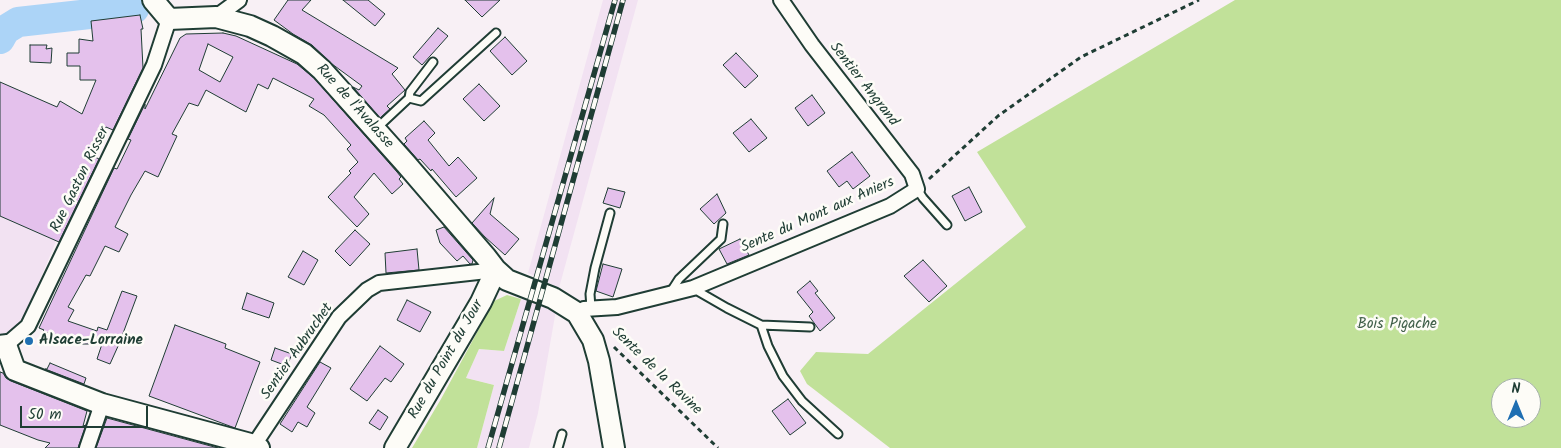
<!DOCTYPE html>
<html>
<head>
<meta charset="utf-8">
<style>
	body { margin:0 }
	#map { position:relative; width:1561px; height:448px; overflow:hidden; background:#f8f0f5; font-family:Kalam,sans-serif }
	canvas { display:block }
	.north { position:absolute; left:1491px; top:378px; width:50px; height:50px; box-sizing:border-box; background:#fdfcf7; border:1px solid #a4b0a9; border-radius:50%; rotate:0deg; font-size:14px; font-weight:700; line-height:20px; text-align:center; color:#1f3d34 }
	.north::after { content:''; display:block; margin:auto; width:18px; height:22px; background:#1f6fb2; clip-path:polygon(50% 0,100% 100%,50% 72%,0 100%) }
	.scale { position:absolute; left:20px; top:406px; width:128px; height:22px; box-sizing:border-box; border:2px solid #1f3d34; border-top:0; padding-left:6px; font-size:15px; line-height:18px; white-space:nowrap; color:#1f3d34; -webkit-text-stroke:4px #fdfcf7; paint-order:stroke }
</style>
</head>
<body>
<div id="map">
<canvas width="1561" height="448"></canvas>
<div class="north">N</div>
<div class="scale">50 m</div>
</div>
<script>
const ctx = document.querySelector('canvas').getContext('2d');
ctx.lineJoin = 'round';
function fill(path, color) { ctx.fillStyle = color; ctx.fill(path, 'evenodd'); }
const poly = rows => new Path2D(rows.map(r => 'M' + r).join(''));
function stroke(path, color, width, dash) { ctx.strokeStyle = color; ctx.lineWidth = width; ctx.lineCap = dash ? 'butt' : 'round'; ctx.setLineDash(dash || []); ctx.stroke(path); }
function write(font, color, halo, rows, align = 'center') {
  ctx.font = font + ' Kalam,sans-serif'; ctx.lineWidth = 5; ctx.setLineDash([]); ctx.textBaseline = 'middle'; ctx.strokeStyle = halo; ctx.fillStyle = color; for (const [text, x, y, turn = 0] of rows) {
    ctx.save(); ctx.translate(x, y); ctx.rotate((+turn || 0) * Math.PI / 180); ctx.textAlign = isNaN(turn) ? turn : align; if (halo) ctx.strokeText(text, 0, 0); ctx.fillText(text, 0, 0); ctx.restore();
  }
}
fill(poly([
	[603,0,638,0,559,288,528,273],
	[0,82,76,147,96,158,56,241,23,321,16,329,0,336],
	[521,299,556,310,538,413,529,448,477,448,494,385,466,378,479,349,504,351]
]), '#f2e2f2');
fill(poly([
	[1235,0,1561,0,1561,448,890,448,807,384,800,371,816,352,868,354,1026,227,977,152],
	[1501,388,1531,388,1531,418,1501,418],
	[507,295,521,299,504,351,479,349,466,378,494,385,477,448,412,448,441,399,494,301]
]), '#c1e199');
stroke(poly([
	[0,39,5,30,18,22,134,9]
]), '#acd4f7', 30);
const building = poly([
	[288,0,311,0,302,10,398,68,392,74,405,90,387,106,390,109,380,118,353,87,359,90,362,86,332,64,312,45,293,34,274,20,288,0],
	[343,0,368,0,385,14,375,26,343,0],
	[465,0,500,0,482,17,465,0],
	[140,15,143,29,141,29,143,68,113,130,106,127,91,155,99,159,59,242,0,216,0,82,57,107,60,101,82,114,96,80,80,80,80,66,67,66,67,53,79,53,79,39,93,41,91,21,140,15],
	[438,28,448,36,422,65,413,57,438,28],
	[223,33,236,36,297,64,314,78,397,172,401,177,399,179,403,184,392,194,374,173,354,197,369,214,357,227,328,197,351,173,349,171,358,162,347,149,351,145,324,115,309,106,314,99,273,78,268,89,258,84,246,112,206,90,198,106,189,103,172,134,177,136,158,177,145,171,131,195,115,227,128,234,119,252,105,246,90,276,86,275,68,307,74,310,68,321,97,331,98,327,107,330,122,291,137,296,122,336,140,342,139,344,119,344,110,364,97,359,102,344,81,344,43,331,44,330,39,328,114,168,117,169,131,140,128,139,145,104,145,109,180,38,186,34,223,33],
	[208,44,233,57,220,82,199,70,208,44],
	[505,37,527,61,512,75,490,51,505,37],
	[30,45,47,45,46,49,52,48,51,63,30,62,30,45],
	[736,53,758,76,745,88,723,65,736,53],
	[479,84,500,106,484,121,463,99,479,84],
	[812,95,825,113,808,126,795,108,812,95],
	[751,119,767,138,749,152,733,133,751,119],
	[424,121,435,133,428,140,449,166,458,157,477,178,456,197,432,169,431,171,420,159,418,160,404,144,407,141,405,138,424,121],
	[852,152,870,176,853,189,847,181,839,187,827,171,852,152],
	[969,187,982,212,965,221,952,196,969,187],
	[608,188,625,192,620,208,603,203,608,188],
	[717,194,726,213,714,224,700,209,717,194],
	[494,198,490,214,519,239,505,255,485,237,472,223,494,198],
	[444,227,473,260,472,264,470,264,463,256,457,261,440,243,436,230,444,227],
	[355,230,370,244,350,266,335,251,355,230],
	[740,239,749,255,727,264,719,249,740,239],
	[417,249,419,270,386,273,385,253,417,249],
	[303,251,318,260,304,285,288,277,303,251],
	[923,260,947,286,929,302,904,276,923,260],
	[603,264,622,269,613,297,596,291,603,264],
	[810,281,818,291,815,293,835,318,820,331,809,316,813,312,797,292,810,281],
	[247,293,274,303,269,318,242,309,247,293],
	[407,300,431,312,420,332,397,320,407,300],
	[175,325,226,344,225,348,260,362,235,428,149,396,175,325],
	[380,346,404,364,391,382,385,378,367,401,350,389,380,346],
	[275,348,292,354,287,366,271,360,275,348],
	[320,362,331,368,307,407,315,413,307,427,298,422,292,432,280,424,320,362],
	[50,363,86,378,84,384,45,369,47,369,50,363],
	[0,372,3,373,6,378,11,381,87,411,83,426,86,425,78,448,45,448,50,443,38,440,0,425,0,372],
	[788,399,806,423,790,435,772,411,788,399],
	[378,410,388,417,380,430,369,423,378,410],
	[107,418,218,448,96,448,107,418]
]);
fill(building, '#e4c1ec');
stroke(building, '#1f3d34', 1);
const service = poly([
	[409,98,410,92,433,62],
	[377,128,409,98,421,101,496,33],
	[917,189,923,198,947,225],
	[694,289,727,308,761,325,768,346,783,376,802,401,838,434],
	[670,293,679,279,721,239,723,224],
	[591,308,590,294,595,268,610,213],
	[761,325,810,327],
	[558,448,562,434]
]);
const minor = poly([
	[216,17,239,0],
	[577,313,584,309,617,307,693,288,890,206,917,189,912,174,812,45,781,0],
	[6,345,28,326,154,65,169,19],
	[254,445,339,317,367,290,379,283,496,270],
	[87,448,102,404]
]);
const secondary = poly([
	[153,0,169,19,216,17,250,26,272,36,304,54,322,70,406,164,486,257,496,270,507,280,553,298,577,313,593,340,599,361,614,448],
	[0,346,6,345,15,370,102,404,254,445,259,448],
	[395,448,481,302,496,270]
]);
stroke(service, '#1f3d34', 11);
stroke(minor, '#1f3d34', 18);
stroke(secondary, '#1f3d34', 24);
stroke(poly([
	[929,179,998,116,1081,57,1199,0],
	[614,347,718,448]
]), '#1f3d34', 3, [5, 4]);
stroke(service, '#fdfcf7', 7);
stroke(minor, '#fdfcf7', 14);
stroke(secondary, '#fdfcf7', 20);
const rail = poly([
	[488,448,615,0],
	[499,448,623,0]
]);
stroke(rail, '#1f3d34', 5.5);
stroke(rail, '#fdfcf7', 4, [11]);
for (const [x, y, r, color] of [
	[29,341,5,"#1f6fb2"]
]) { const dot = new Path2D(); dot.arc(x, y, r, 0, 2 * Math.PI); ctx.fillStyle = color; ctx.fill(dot); stroke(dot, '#fdfcf7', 2); }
write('15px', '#1f3d34', '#fdfcf7', [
	["Sentier Angrand",863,85,52],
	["Rue de l'Avalasse",354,107,48],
	["Rue Gaston Risser",81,180,-64],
	["Sente du Mont aux Aniers",818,216,-24],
	["Sentier Aubruchet",298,352,-55],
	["Rue du Point du Jour",447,360,-60],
	["Sente de la Ravine",656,372,44]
]);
write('15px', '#3f5e48', '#fdfcf7', [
	["Bois Pigache",1397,325]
]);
write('bold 15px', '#1f3d34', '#fdfcf7', [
	["Alsace-Lorraine",39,341]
], 'left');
</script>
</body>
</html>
